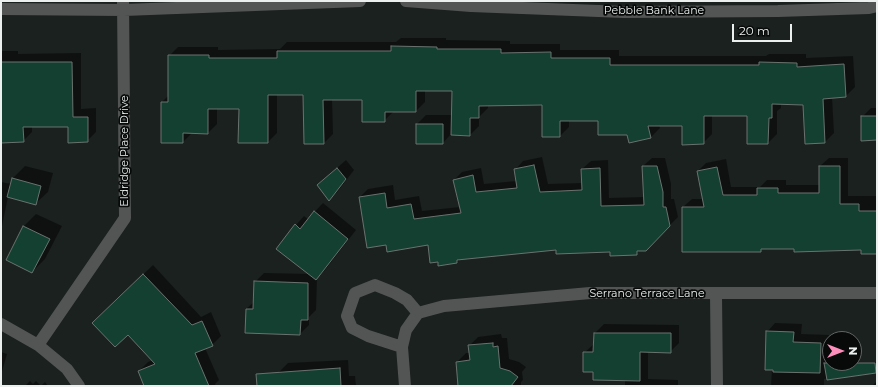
<!DOCTYPE html>
<html>
<head>
<meta charset="utf-8">
<style>
	body { margin:0 }
	#map { position:relative; width:878px; height:387px; overflow:hidden; background:#1b211f; font-family:Montserrat,sans-serif }
	canvas { display:block }
	.frame { position:absolute; inset:0; border:2px solid #ebf0ee; pointer-events:none }
	.north { position:absolute; left:822px; top:331px; width:40px; height:40px; box-sizing:border-box; background:#070a09; border:1px solid #626665; border-radius:50%; rotate:90deg; font-size:11px; font-weight:700; line-height:16px; text-align:center; color:#ebf0ee }
	.north::after { content:''; display:block; margin:auto; width:14px; height:18px; background:#fe8ebb; clip-path:polygon(50% 0,100% 100%,50% 72%,0 100%) }
	.scale { position:absolute; left:732px; top:24px; width:60px; height:18px; box-sizing:border-box; border:2px solid #ebf0ee; border-top:0; padding-left:5px; font-size:12px; line-height:14px; white-space:nowrap; color:#ebf0ee; -webkit-text-stroke:3px #070a09; paint-order:stroke }
</style>
</head>
<body>
<div id="map">
<canvas width="878" height="387"></canvas>
<div class="frame"></div>
<div class="north">N</div>
<div class="scale">20 m</div>
</div>
<script>
const ctx = document.querySelector('canvas').getContext('2d');
ctx.lineJoin = 'round';
function fill(path, color) { ctx.fillStyle = color; ctx.fill(path, 'evenodd'); }
const poly = rows => new Path2D(rows.map(r => 'M' + r).join(''));
function stroke(path, color, width, dash) { ctx.strokeStyle = color; ctx.lineWidth = width; ctx.lineCap = dash ? 'butt' : 'round'; ctx.setLineDash(dash || []); ctx.stroke(path); }
function write(font, color, halo, rows, align = 'center') {
  ctx.font = font + ' Montserrat,sans-serif'; ctx.lineWidth = 3.5; ctx.setLineDash([]); ctx.textBaseline = 'middle'; ctx.strokeStyle = halo; ctx.fillStyle = color; for (const [text, x, y, turn = 0] of rows) {
    ctx.save(); ctx.translate(x, y); ctx.rotate((+turn || 0) * Math.PI / 180); ctx.textAlign = isNaN(turn) ? turn : align; if (halo) ctx.strokeText(text, 0, 0); ctx.fillText(text, 0, 0); ctx.restore();
  }
}
fill(poly([
	[401,38,446,38,446,40,510,41,510,44,560,44,560,50,619,50,619,56,766,56,769,54,806,54,806,58,853,56,855,87,846,96,832,97,834,133,825,142,804,104,781,104,781,108,777,111,777,134,768,143,748,115,712,115,712,134,703,143,683,125,659,125,660,128,651,137,628,134,600,120,569,120,569,127,560,136,543,104,488,105,488,108,479,117,479,126,470,135,451,134,443,143,417,124,426,115,452,115,453,90,425,90,425,102,416,111,393,112,384,121,363,99,332,99,333,134,324,143,304,94,277,94,277,133,268,142,240,108,217,108,217,124,208,133,192,133,183,142,162,102,169,95,169,56,178,47,218,47,218,50,280,49,287,42,396,42],
	[1,51,18,51,18,54,81,53,81,109,96,108,96,132,87,141,69,126,32,126,32,132,23,141,1,142],
	[871,108,877,108,877,139,862,117],
	[542,157,548,184,582,183,582,169,591,161,608,160,609,198,644,197,643,166,652,158,665,158,671,184,671,199,674,199,678,217,645,250,640,250,636,254,611,251,557,249,461,258,457,263,438,261,429,244,387,244,360,197,368,189,393,185,395,200,419,196,422,211,460,207,454,180,462,172,481,168,484,184,517,181,515,170,523,161],
	[829,158,848,158,848,196,877,196,877,253,862,249,763,248,760,251,683,207,692,199,703,199,698,171,706,163,726,159,731,187,760,187,767,180,786,180,786,185,820,185,820,166],
	[346,160,354,170,338,191,329,200,318,185],
	[25,166,53,173,48,192,35,204,8,197,1,231,1,182,11,184,13,178],
	[323,203,356,230,325,270,317,278,316,310,309,317,309,325,300,334,246,309,255,301,255,282,264,273,310,274,296,225,304,216,308,219],
	[36,214,62,226,45,259,32,272,7,259,24,226],
	[153,265,201,317,211,312,221,336,212,345,205,348,219,380,215,384,216,386,145,386,139,371,148,362,153,360,128,334,102,314],
	[775,323,802,324,801,334,829,335,830,363,854,363,854,348,857,347,860,367,851,375,824,379,824,386,771,386,772,369,767,332],
	[604,324,679,325,679,343,670,352,648,352,648,379,678,380,678,386,625,386,625,380,594,371,584,353,594,344,595,333],
	[501,334,502,338,507,338,509,359,519,362,526,367,522,372,523,380,521,382,521,386,457,386,459,384,457,362,466,353,470,353,469,346,478,337],
	[1,352,7,354,1,375],
	[348,360,349,376,355,376,356,386,280,386,279,372,288,363],
	[30,381,33,384,36,381,41,386,25,386],
	[877,381,877,386,872,386],
	[45,382,48,386,41,386]
]), '#0007');
const building = poly([
	[391,46,437,47,437,49,501,49,501,53,551,52,551,58,610,58,610,65,759,65,759,62,797,63,797,67,844,64,846,97,823,99,825,143,805,144,803,105,772,104,772,118,769,118,768,144,747,144,747,116,704,116,704,144,682,145,682,126,648,126,651,138,629,143,627,135,598,135,598,121,560,121,560,137,542,137,542,105,479,106,479,118,470,118,470,136,451,135,452,91,416,91,416,112,385,112,385,122,362,122,362,100,323,100,324,144,304,144,303,95,268,95,268,143,238,143,239,109,208,109,208,134,183,133,183,143,161,143,161,102,168,102,168,55,209,55,209,58,277,58,277,51,391,51,391,46],
	[1,62,72,62,73,117,88,117,88,142,68,143,68,127,23,127,24,142,1,143,1,62],
	[861,116,877,116,877,140,861,141,861,116],
	[416,124,443,124,443,144,416,144,416,124],
	[534,165,540,192,582,190,581,169,600,168,601,206,644,205,642,166,657,166,663,192,663,207,666,207,670,226,646,251,637,251,637,255,610,256,610,252,556,254,556,250,457,260,457,263,438,266,438,262,430,263,428,245,387,252,386,245,367,248,359,197,385,193,387,208,411,204,414,219,461,213,453,180,473,175,476,192,517,188,514,169,534,165],
	[819,166,840,166,840,204,859,204,859,211,877,211,877,254,861,254,861,250,794,252,794,249,761,249,761,252,682,252,682,207,704,207,697,171,717,167,723,195,757,195,757,188,778,188,778,193,819,193,819,166],
	[337,168,346,179,329,201,317,185,337,168],
	[12,178,41,186,36,205,7,197,12,178],
	[314,211,348,239,316,280,276,249,295,224,300,229,314,211],
	[23,226,50,239,32,273,6,260,23,226],
	[143,274,192,325,202,321,213,346,195,353,209,386,144,386,138,371,155,364,128,335,115,347,92,323,143,274],
	[254,281,308,283,308,320,301,320,300,335,245,333,246,309,253,309,254,281],
	[766,331,794,332,793,342,821,343,820,373,773,372,773,370,765,370,766,331],
	[594,333,671,333,671,353,640,352,640,381,593,380,593,372,583,372,583,352,593,352,594,333],
	[493,343,493,347,498,346,500,368,510,371,518,377,511,386,458,386,456,362,470,360,468,345,493,343],
	[824,363,875,363,876,373,827,380,824,363],
	[340,368,341,386,257,386,256,374,340,368]
]);
fill(building, '#144032');
stroke(building, '#6a726e', 1);
stroke(poly([
	[406,1,471,6,624,12,778,11,869,8,877,6],
	[1,9,124,10,360,1],
	[716,294,717,386],
	[1,324,38,345,67,369,79,386],
	[38,345,125,218,123,1],
	[402,347,368,336,352,328,347,316,355,293,375,285,395,293,407,300,418,313],
	[405,386,402,347,406,330,418,313,444,306,590,293,877,293]
]), '#525554', 12);
write('11px', '#ebf0ee', '#070a09', [
	["Pebble Bank Lane",654,11],
	["Eldridge Place Drive",125,151,-90],
	["Serrano Terrace Lane",647,294]
]);
</script>
</body>
</html>
